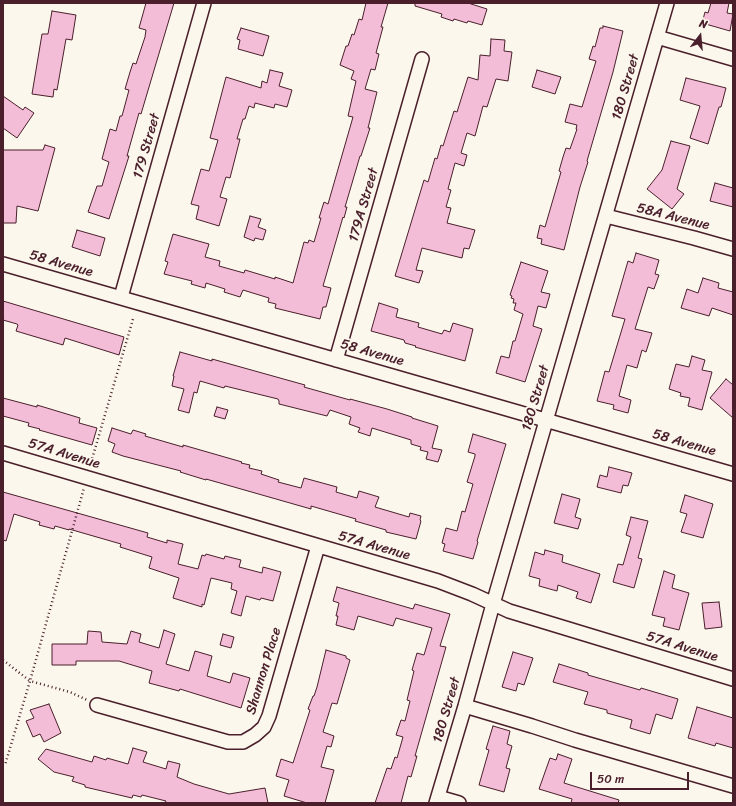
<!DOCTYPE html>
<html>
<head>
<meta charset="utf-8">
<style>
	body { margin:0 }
	#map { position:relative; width:736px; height:806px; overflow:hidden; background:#fbf7ec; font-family:Sriracha,sans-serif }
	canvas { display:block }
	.frame { position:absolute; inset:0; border:4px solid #4a1f2b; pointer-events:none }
	.north { position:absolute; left:680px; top:16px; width:40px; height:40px; -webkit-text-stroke:3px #fbf7ec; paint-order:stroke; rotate:16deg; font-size:11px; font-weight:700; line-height:16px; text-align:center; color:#4a1f2b }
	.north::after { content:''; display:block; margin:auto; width:14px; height:18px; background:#4a1f2b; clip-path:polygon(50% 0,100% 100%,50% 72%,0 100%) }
	.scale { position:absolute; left:590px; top:772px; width:99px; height:18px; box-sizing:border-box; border:2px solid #4a1f2b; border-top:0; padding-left:5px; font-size:12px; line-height:14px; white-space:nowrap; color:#4a1f2b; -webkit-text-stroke:3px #fbf7ec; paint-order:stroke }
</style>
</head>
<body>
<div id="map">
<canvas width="736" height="806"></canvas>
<div class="frame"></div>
<div class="north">N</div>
<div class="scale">50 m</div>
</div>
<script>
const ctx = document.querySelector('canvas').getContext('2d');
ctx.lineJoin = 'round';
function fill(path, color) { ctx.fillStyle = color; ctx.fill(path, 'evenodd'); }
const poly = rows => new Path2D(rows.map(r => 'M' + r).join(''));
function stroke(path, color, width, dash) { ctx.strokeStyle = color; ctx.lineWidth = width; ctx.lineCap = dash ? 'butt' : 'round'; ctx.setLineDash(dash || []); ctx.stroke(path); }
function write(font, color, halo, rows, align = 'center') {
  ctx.font = font + ' Sriracha,sans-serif'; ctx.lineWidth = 3.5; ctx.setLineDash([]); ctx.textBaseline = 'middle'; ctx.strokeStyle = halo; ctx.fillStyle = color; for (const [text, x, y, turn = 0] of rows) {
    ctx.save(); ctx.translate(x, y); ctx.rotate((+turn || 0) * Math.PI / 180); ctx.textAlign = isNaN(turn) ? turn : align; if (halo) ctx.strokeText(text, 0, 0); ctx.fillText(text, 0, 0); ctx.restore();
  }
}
const building = poly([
	[146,3,174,3,141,114,139,113,127,156,129,156,109,219,88,212,97,186,102,186,109,162,102,159,110,129,116,131,120,116,122,116,129,90,125,89,130,72,133,63,136,64,145,37,146,30,139,28,146,3],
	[366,3,388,3,381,27,383,27,376,53,379,54,375,70,371,69,365,89,377,92,368,128,370,128,361,156,360,156,345,207,347,207,344,218,343,217,323,286,331,288,326,307,323,307,320,319,275,308,276,304,268,302,269,298,243,290,240,297,224,292,225,289,206,283,205,288,191,284,192,281,164,274,168,262,165,261,173,234,209,244,205,257,220,261,219,266,244,273,245,270,275,279,275,277,293,283,304,242,308,243,309,240,314,242,321,218,319,218,324,202,328,204,353,117,348,116,356,81,351,79,354,71,340,65,346,46,348,46,352,34,354,35,359,19,362,20,366,3],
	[415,3,468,3,487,9,482,25,468,21,467,23,454,19,453,21,441,17,442,14,415,6,415,3],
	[711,3,729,3,727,13,733,14,730,31,702,23,705,12,708,13,711,3],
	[52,11,76,15,72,40,66,39,57,90,54,89,53,97,32,94,42,34,48,34,52,11],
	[603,26,623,31,613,72,587,161,588,162,580,187,564,250,541,244,542,239,537,238,540,225,545,227,561,172,559,171,563,157,566,148,570,149,577,129,576,129,577,125,565,122,570,104,582,107,596,61,589,59,593,46,595,47,600,28,603,28,603,26],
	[241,28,269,36,263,56,238,49,240,40,237,39,241,28],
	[491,39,505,40,504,51,512,52,508,81,496,79,487,107,483,106,475,136,467,133,461,153,467,155,464,166,455,163,448,189,451,190,446,207,451,208,447,223,475,230,469,249,464,248,462,258,422,248,416,270,423,271,419,283,395,276,424,180,428,182,435,158,437,159,441,145,443,146,454,111,457,112,468,77,478,80,480,55,490,56,491,39],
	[270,70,283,73,279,86,292,90,287,107,275,104,274,108,255,103,254,108,249,106,245,119,243,119,237,139,240,139,230,178,226,177,220,197,227,199,219,226,196,219,199,206,191,204,201,169,209,171,218,140,210,138,226,77,261,88,262,81,267,83,270,70],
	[537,70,561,77,555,94,532,87,537,70],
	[686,78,726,88,721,107,719,107,708,144,690,138,700,106,680,100,686,78],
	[3,96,23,110,25,107,34,113,17,138,3,128,3,96],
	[671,141,690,146,677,189,684,194,672,209,647,189,662,170,671,141],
	[45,145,55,148,38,211,17,206,16,223,3,223,3,150,43,150,45,145],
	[715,183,733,188,733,207,710,201,715,183],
	[250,216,261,219,258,227,266,230,263,240,255,238,254,241,244,237,250,216],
	[77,230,105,238,100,256,72,247,77,230],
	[636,253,659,260,655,274,659,275,654,289,648,287,635,329,652,333,646,352,642,350,637,368,627,365,619,396,631,400,628,413,613,409,614,405,597,401,605,371,609,372,625,319,612,316,628,261,633,263,636,253],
	[521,262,548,271,541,292,550,294,546,308,538,306,533,326,542,329,525,382,496,373,501,356,509,358,513,341,515,341,523,314,514,310,516,303,513,303,514,299,511,298,512,296,510,295,521,262],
	[703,278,719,283,718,288,733,292,733,315,712,308,709,316,681,308,687,289,698,293,703,278],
	[3,301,124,337,119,355,65,338,63,345,16,331,18,325,17,324,3,320,3,301],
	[379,303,398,309,396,317,419,323,418,327,442,334,444,330,450,332,453,323,473,329,465,361,415,347,416,346,405,343,404,340,371,331,379,303],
	[180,352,212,361,212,359,305,385,304,387,350,400,350,399,387,409,412,417,412,418,438,426,432,448,442,450,438,462,426,459,428,452,420,450,421,447,411,444,411,440,372,428,370,436,358,432,360,428,349,424,351,417,330,410,327,416,279,404,279,401,278,399,225,386,224,388,200,381,197,393,194,392,189,413,178,410,184,389,172,386,174,376,173,376,180,352],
	[692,356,705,360,702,370,712,372,702,410,688,406,690,398,680,396,681,393,669,389,676,364,689,367,692,356],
	[726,379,733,385,733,418,710,398,726,379],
	[3,398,37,407,37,405,80,418,79,423,97,428,92,445,39,430,40,429,28,426,29,423,3,416,3,398],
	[217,407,228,410,225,419,214,416,217,407],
	[112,428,131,434,133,430,146,434,145,436,183,447,183,445,242,462,241,463,250,465,249,468,262,471,261,474,279,480,278,482,301,488,304,478,337,487,336,492,357,498,359,491,379,497,375,507,409,517,410,513,421,516,420,520,421,521,416,539,386,532,386,530,355,521,356,519,311,506,311,509,206,479,206,480,180,472,181,471,123,456,112,452,115,444,108,441,112,428],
	[473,434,506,444,477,541,478,542,473,559,443,551,445,544,442,543,446,528,457,531,462,511,465,512,473,484,467,482,475,456,475,454,468,452,473,434],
	[609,467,632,473,628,486,623,485,621,493,597,487,600,475,607,477,609,467],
	[3,492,148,533,147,537,167,543,167,540,183,544,178,564,198,569,202,555,205,556,206,554,224,559,225,556,241,560,239,567,262,573,263,567,281,572,273,601,261,598,260,600,246,596,241,616,231,613,237,591,231,589,232,583,211,578,204,605,202,604,202,607,173,598,179,578,149,568,152,557,120,547,121,544,69,529,69,530,55,526,54,529,39,525,40,522,14,514,6,541,3,540,3,492],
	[562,494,580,499,575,517,581,519,578,529,554,523,562,494],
	[685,495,713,504,703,538,681,532,687,514,680,512,685,495],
	[631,517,648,521,638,558,642,559,634,588,613,582,618,564,623,565,631,537,626,535,631,517],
	[545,550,563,555,562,562,600,574,591,603,576,598,578,592,558,585,557,591,539,586,540,579,529,576,535,552,544,555,545,550],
	[664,571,675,575,672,588,689,593,679,630,663,626,665,618,652,615,664,571],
	[337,587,413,609,415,604,450,614,440,646,446,647,415,756,417,756,411,777,408,776,401,803,375,803,387,768,391,769,395,757,397,758,403,737,396,735,401,720,405,721,410,701,407,700,414,671,412,670,417,653,424,655,432,628,396,618,393,626,358,616,354,630,336,625,338,616,336,616,339,603,333,601,337,587],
	[719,602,722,627,705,629,702,603,719,602],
	[164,630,175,634,166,664,189,671,195,651,212,656,207,676,230,683,233,673,250,678,241,708,180,689,179,691,149,683,152,671,119,661,76,661,76,665,52,665,52,644,87,644,88,631,101,632,102,642,127,644,131,631,141,634,139,642,159,648,164,630],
	[223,634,234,637,231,648,220,645,223,634],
	[326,650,346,656,346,658,350,660,337,704,332,703,323,732,334,736,331,747,327,746,321,767,334,770,325,803,307,803,284,796,289,780,276,776,281,759,293,763,310,710,308,709,313,696,314,696,317,687,326,650],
	[513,652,533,658,524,685,518,683,516,691,502,687,513,652],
	[559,664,588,673,588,675,640,690,641,688,678,699,672,719,656,714,650,734,630,728,632,720,607,713,607,710,584,704,588,692,553,682,559,664],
	[49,704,61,733,44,742,40,734,33,737,26,721,34,718,30,710,49,704],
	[697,707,733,718,733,748,716,743,715,746,688,738,697,707],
	[493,726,510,731,507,744,512,746,506,768,510,769,504,792,479,785,489,750,486,749,493,726],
	[133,748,147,752,143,762,166,769,168,761,180,764,177,777,194,784,229,794,265,788,268,803,165,803,166,801,142,795,141,797,133,795,132,798,85,787,85,785,72,781,74,777,54,772,38,759,46,749,92,762,94,756,106,760,107,758,128,764,133,748],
	[558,754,572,759,564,783,619,800,618,803,571,803,572,799,539,789,550,758,556,760,558,754]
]);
fill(building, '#f3bdd8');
stroke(building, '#4a1f2b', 1);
const minor = poly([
	[657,37,733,59],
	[606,216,694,238,733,249],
	[3,264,733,474],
	[121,297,204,3],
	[336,360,422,59],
	[3,453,438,581,472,594,509,611,733,679],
	[97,705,228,742,243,742,255,735,264,727,269,716,318,546],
	[465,706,532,726,575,740,733,786],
	[438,797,459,803],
	[436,803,465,706,493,604,667,3]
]);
stroke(minor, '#4a1f2b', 16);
stroke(poly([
	[90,466,133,319],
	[3,660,30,681,84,488],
	[3,765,5,765,30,681,70,692,87,700]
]), '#4a1f2b', 2.5, [1, 3]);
stroke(minor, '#fbf7ec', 13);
write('14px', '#4a1f2b', '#fbf7ec', [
	["180 Street",626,87,-74],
	["179 Street",147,146,-74],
	["179A Street",364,205,-74],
	["58A Avenue",673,217,14],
	["58 Avenue",61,264,16],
	["58 Avenue",372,353,16],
	["180 Street",536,398,-74],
	["58 Avenue",684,443,16],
	["57A Avenue",64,454,17],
	["57A Avenue",374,546,16],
	["57A Avenue",682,647,17],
	["Shannon Place",264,671,-73],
	["180 Street",447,710,-74]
]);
</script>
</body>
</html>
